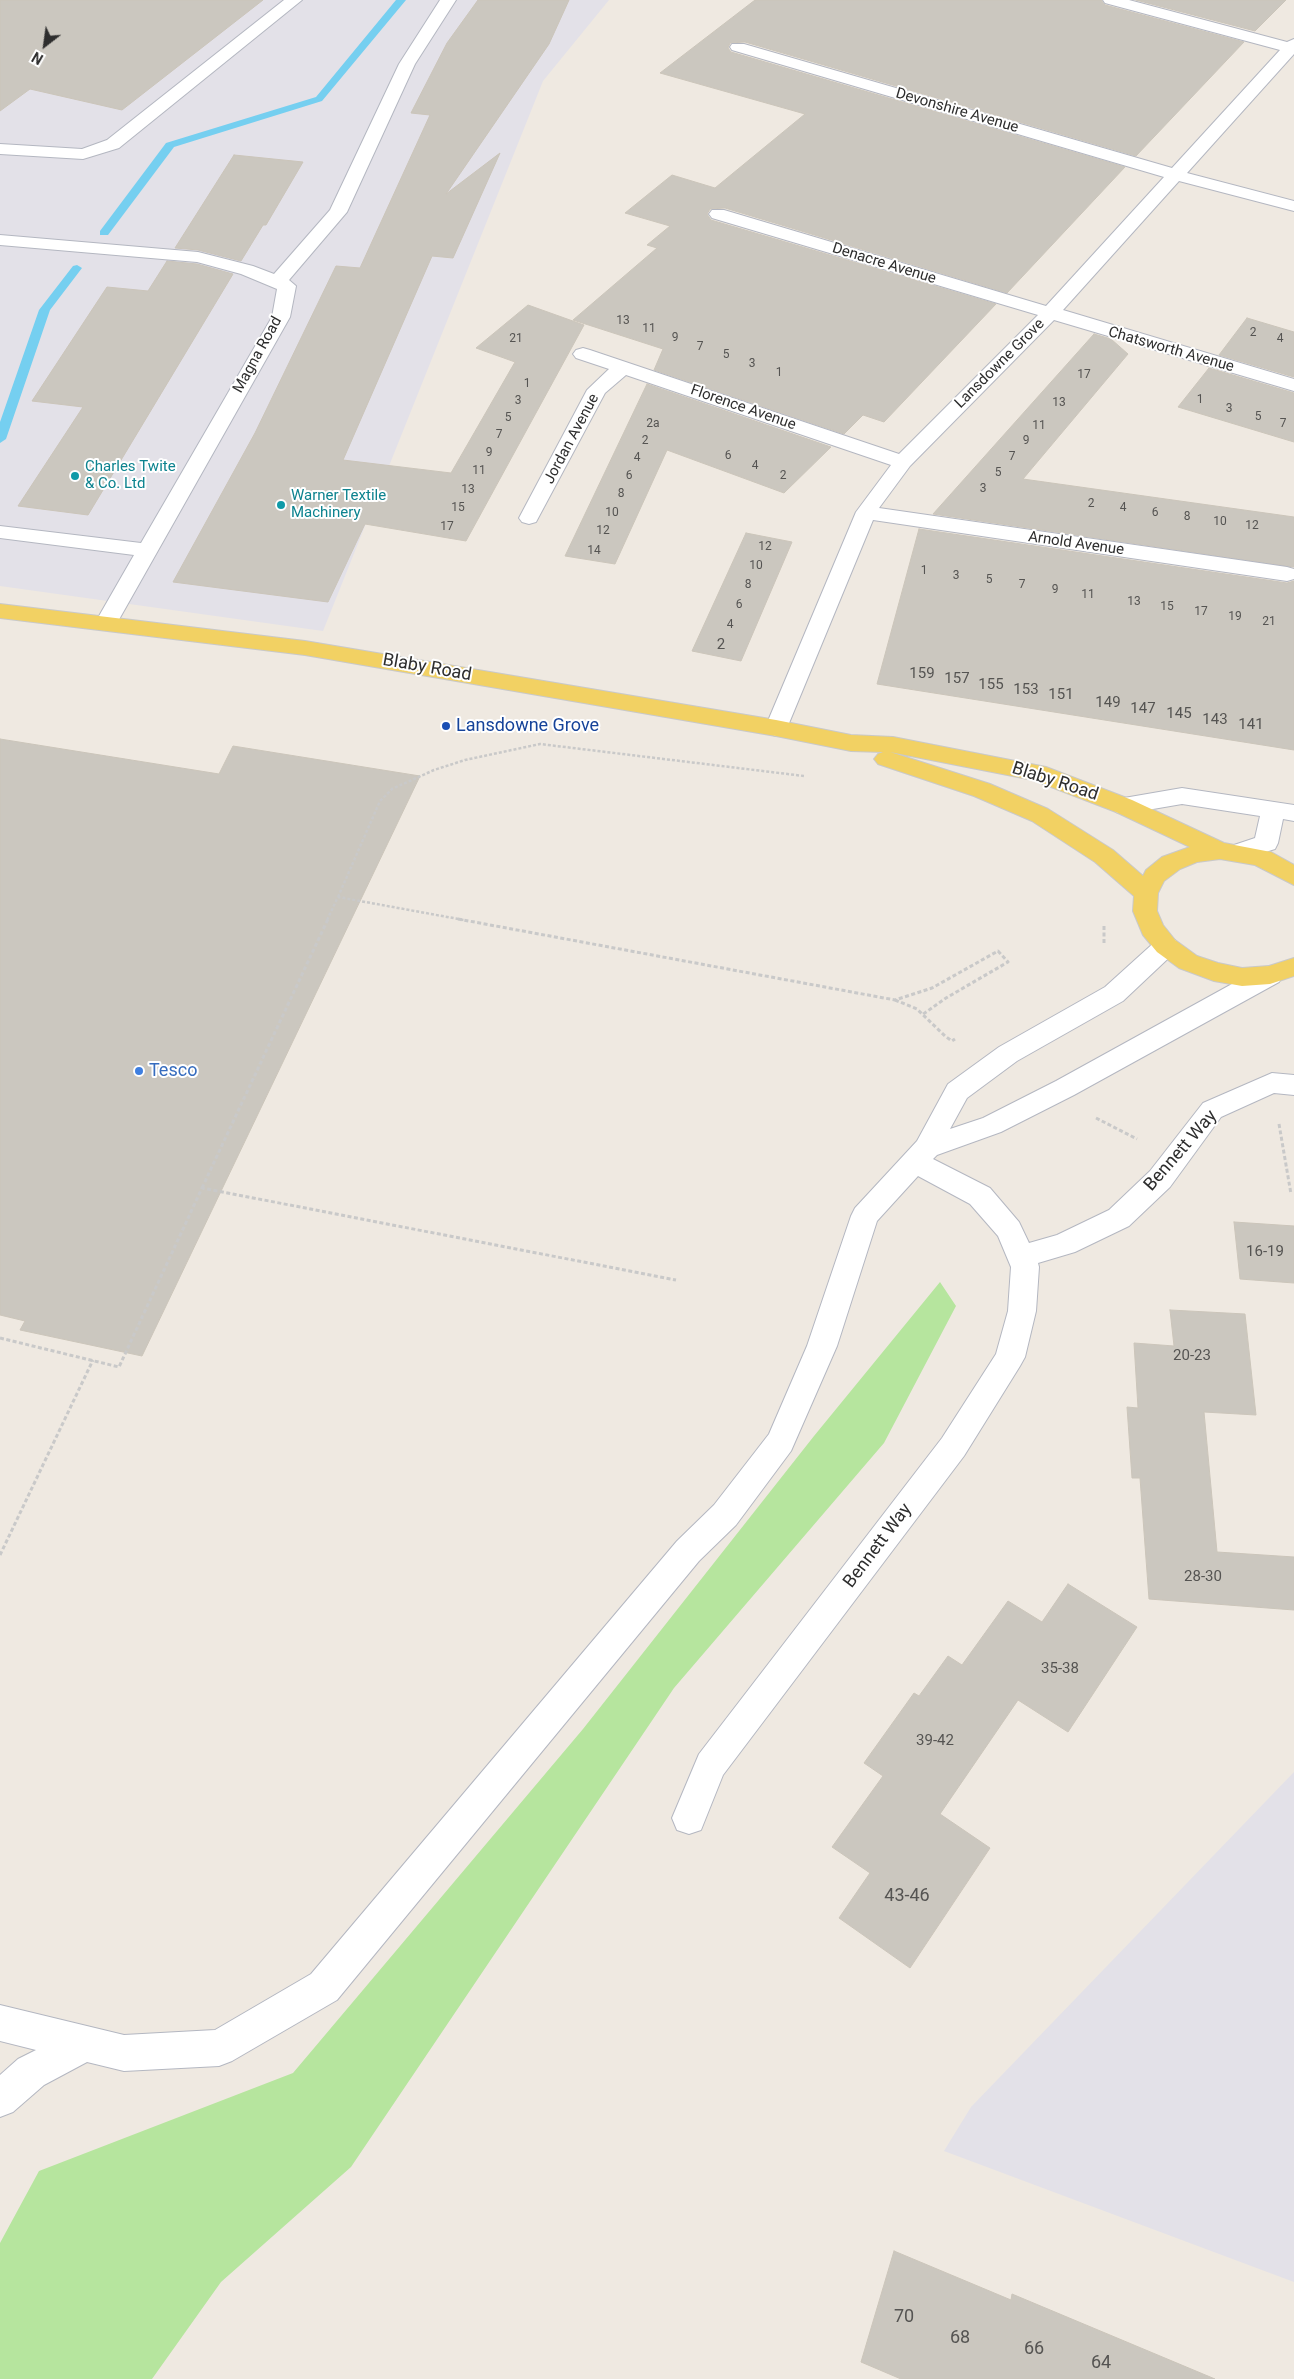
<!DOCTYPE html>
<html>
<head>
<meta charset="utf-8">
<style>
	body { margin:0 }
	#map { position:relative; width:1294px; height:2379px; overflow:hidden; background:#efe9e1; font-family:Roboto,sans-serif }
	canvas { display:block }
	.north { position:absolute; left:20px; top:20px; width:50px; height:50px; -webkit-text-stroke:4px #fff; paint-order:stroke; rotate:210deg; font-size:14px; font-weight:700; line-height:20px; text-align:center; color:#2e2e2e }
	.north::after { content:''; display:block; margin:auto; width:18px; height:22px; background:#2e2e2e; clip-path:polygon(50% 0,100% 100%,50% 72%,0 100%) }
</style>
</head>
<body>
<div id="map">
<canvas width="1294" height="2379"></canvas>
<div class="north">N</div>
</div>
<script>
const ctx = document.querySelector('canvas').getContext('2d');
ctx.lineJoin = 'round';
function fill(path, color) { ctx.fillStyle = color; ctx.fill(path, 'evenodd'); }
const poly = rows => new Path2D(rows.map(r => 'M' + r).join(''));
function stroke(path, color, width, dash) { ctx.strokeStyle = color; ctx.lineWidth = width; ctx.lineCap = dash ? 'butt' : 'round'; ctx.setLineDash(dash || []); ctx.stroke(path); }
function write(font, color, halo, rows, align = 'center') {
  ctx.font = font + ' Roboto,sans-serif'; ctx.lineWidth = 4; ctx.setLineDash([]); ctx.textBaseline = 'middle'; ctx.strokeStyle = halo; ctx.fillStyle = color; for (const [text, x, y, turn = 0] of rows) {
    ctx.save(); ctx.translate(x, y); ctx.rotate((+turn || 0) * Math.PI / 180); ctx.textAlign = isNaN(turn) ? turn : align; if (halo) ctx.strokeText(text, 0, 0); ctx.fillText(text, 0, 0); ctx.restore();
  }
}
fill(poly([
	[0,0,609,0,543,81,323,631,0,586],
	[1294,1772,1294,2282,944,2151,971,2107]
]), '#e3e1e8');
fill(poly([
	[940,1282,956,1306,884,1443,674,1688,351,2167,221,2282,152,2379,0,2379,0,2243,39,2171,293,2073,583,1729,814,1436]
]), '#b6e59e');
fill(poly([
	[396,0,406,0,322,101,174,147,108,235,100,235,100,231,166,143,316,97,396,0],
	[77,265,82,268,50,310,6,439,0,443,0,422,39,310,73,266,77,265]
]), '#75cff0');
const building = poly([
	[0,0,263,0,122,110,30,89,0,111,0,0],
	[478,0,569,0,549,44,446,194,500,153,453,258,432,256,343,460,451,473,515,362,476,348,528,305,584,325,466,541,365,524,328,602,173,582,255,433,336,266,360,268,430,115,411,113,447,43,478,0],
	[755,0,1101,0,1105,5,1244,42,1136,156,745,42,730,43,728,48,731,52,1125,167,1007,293,725,208,710,209,707,214,711,220,996,304,884,422,863,415,844,434,654,370,663,349,573,320,657,248,647,245,670,226,625,213,672,175,715,188,805,114,660,73,755,0],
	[1136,0,1286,0,1255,31,1136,0],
	[234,155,303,162,266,225,263,225,241,261,198,250,175,248,234,155],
	[167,261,197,264,233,274,88,515,18,506,83,407,32,401,107,287,148,291,167,261],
	[1247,318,1294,332,1294,377,1219,355,1247,318],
	[1094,334,1111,339,1128,354,1023,479,1294,517,1294,567,933,514,1094,334],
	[1209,368,1294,393,1294,442,1178,407,1209,368],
	[647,384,831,447,784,493,667,450,615,564,565,556,647,384],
	[919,529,1287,583,1294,581,1294,750,877,684,919,529],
	[746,533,792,542,741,661,692,651,746,533],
	[0,739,219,774,233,746,420,776,142,1356,20,1330,25,1321,0,1315,0,739],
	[1234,1222,1294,1226,1294,1283,1240,1279,1234,1222],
	[1170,1310,1245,1314,1256,1415,1204,1412,1217,1552,1294,1557,1294,1610,1149,1599,1140,1478,1132,1478,1127,1407,1138,1408,1134,1343,1174,1346,1170,1310],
	[1068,1584,1137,1627,1068,1732,1018,1700,940,1814,990,1848,910,1968,839,1918,870,1873,832,1847,883,1776,864,1763,914,1693,919,1696,948,1656,962,1665,1008,1601,1042,1622,1068,1584],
	[894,2251,1011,2300,1012,2294,1215,2379,901,2379,861,2362,894,2251]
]);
fill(building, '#cbc7bf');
stroke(building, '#cbc5ba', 1);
const minor = poly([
	[284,0,302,0,119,148,83,159,0,154,0,144,82,149,107,140,284,0],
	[440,0,456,0,415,64,347,212,289,280,296,286,290,317,117,623,114,628,106,630,98,628,95,623,134,555,0,538,0,526,141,543,272,317,277,289,241,274,197,262,0,245,0,235,198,252,253,266,274,274,330,210,399,64,440,0],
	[1103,0,1129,0,1287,42,1294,39,1294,54,1187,173,1294,201,1294,211,1179,181,1063,310,1294,379,1294,391,1054,320,910,466,879,508,1287,567,1294,569,1294,579,1287,581,873,520,787,728,784,733,776,736,768,733,765,728,856,512,891,465,626,375,605,393,536,522,529,524,522,522,519,518,587,390,609,369,576,358,573,354,576,350,583,348,590,350,899,454,1038,315,712,218,709,214,712,210,724,210,1046,306,1164,177,732,50,730,47,732,44,744,44,1172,168,1280,50,1105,3,1103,0],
	[1182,788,1294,805,1294,821,1283,819,1278,843,1275,849,1237,861,1228,859,1225,853,1228,847,1255,838,1260,816,1182,804,1124,814,1116,812,1112,806,1116,800,1124,798,1182,788],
	[1166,937,1175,940,1179,946,1175,952,1123,1001,1017,1061,967,1098,950,1129,983,1118,1056,1081,1261,968,1270,966,1279,968,1283,975,1279,982,1074,1095,1001,1132,937,1155,933,1159,990,1188,1019,1222,1029,1243,1057,1235,1109,1210,1150,1171,1203,1103,1272,1073,1294,1075,1294,1095,1274,1093,1221,1117,1170,1187,1129,1226,1075,1252,1038,1263,1039,1267,1036,1311,1025,1357,1020,1366,964,1456,723,1775,701,1830,689,1834,677,1830,672,1818,699,1754,942,1438,996,1354,1008,1311,1011,1267,998,1236,970,1204,918,1176,877,1221,837,1346,791,1451,736,1525,699,1561,337,2000,232,2061,219,2066,124,2071,87,2062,44,2085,13,2112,0,2117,0,2075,18,2059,36,2050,0,2041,0,2005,124,2035,215,2030,311,1974,677,1541,714,1505,769,1434,807,1346,851,1216,855,1208,917,1141,948,1084,999,1047,1105,987,1157,940,1166,937]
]);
const major = poly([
	[0,604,305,641,776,720,851,735,893,737,1046,767,1132,800,1224,843,1271,852,1294,865,1294,885,1255,865,1220,859,1197,862,1180,869,1164,881,1158,893,1157,911,1163,925,1175,940,1197,956,1218,963,1242,968,1269,966,1294,958,1294,976,1270,984,1242,986,1214,981,1179,968,1157,952,1143,935,1133,911,1134,896,1095,862,1032,821,974,796,878,764,874,759,878,754,883,752,851,751,776,736,305,655,0,618,0,604],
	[890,752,1033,780,1116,812,1190,847,1162,857,1146,870,1143,876,1113,850,1048,809,990,784,890,752]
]);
stroke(minor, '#b4b7c1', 2);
stroke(major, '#c9c9c9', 2);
stroke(poly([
	[338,897,380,801,392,789,434,770,465,760,540,744,804,776],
	[327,920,338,897,464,920]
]), '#c9c9c9', 2.5, [3, 2]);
stroke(poly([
	[458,919,895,1000,932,988,998,951,1008,962,946,998,922,1015],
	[1104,926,1104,945],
	[895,1000,917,1009,945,1036,952,1041,955,1039],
	[1096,1118,1137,1139],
	[1279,1124,1291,1194],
	[202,1188,328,919],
	[0,1338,119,1367,202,1188,676,1280],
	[0,1555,93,1360]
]), '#c9c9c9', 3, [4, 2.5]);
fill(minor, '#fff');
fill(major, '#f2d163');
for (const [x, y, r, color] of [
	[75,476,5,"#0f9aa8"],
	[281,505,5,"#0f9aa8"],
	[446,726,5,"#1a4fb4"],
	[139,1071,5,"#3f7fe0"]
]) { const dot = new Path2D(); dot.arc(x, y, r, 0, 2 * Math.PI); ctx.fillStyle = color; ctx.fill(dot); stroke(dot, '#fff', 2); }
write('12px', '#555452', null, [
	["13",623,321],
	["11",649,329],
	["2",1253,333],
	["9",675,338],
	["21",516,339],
	["4",1280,339],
	["7",700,347],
	["5",726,355],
	["3",752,364],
	["1",779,373],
	["17",1084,375],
	["1",527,384],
	["1",1200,400],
	["3",518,401],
	["13",1059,403],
	["3",1229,409],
	["5",1258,417],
	["5",508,418],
	["2a",653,424],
	["7",1283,424],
	["11",1039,426],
	["7",499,435],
	["2",645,441],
	["9",1026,441],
	["9",489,453],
	["6",728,456],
	["7",1012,457],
	["4",637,458],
	["4",755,466],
	["11",479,471],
	["5",998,473],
	["6",629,476],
	["2",783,476],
	["3",983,489],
	["13",468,490],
	["8",621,494],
	["2",1091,504],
	["15",458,508],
	["4",1123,508],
	["10",612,513],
	["6",1155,513],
	["8",1187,517],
	["10",1220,522],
	["12",1252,526],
	["17",447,527],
	["12",603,531],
	["12",765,547],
	["14",594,551],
	["10",756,566],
	["1",924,571],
	["3",956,576],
	["5",989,580],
	["8",748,585],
	["7",1022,585],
	["9",1055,590],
	["11",1088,595],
	["13",1134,602],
	["6",739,605],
	["15",1167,607],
	["17",1201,612],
	["19",1235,617],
	["21",1269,622],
	["4",730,625]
]);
write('15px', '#2e2e2e', '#fff', [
	["Devonshire Avenue",957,111,16],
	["Denacre Avenue",884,264,17],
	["Chatsworth Avenue",1171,350,16],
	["Magna Road",258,355,-61],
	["Lansdowne Grove",1000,364,-45],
	["Florence Avenue",743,408,19],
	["Jordan Avenue",572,439,-62],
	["Arnold Avenue",1076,544,8]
]);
write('15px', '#0d838f', '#fff', [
	["Charles Twite",85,467],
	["& Co. Ltd",85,484],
	["Warner Textile",291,496],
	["Machinery",291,513]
], 'left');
write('15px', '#555452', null, [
	["2",721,645],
	["159",922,674],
	["157",957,679],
	["155",991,685],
	["153",1026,690],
	["151",1061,695],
	["149",1108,703],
	["147",1143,709],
	["145",1179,714],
	["143",1215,720],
	["141",1251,725],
	["16-19",1265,1252],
	["20-23",1192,1356],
	["28-30",1203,1577],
	["35-38",1060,1669],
	["39-42",935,1741]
]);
write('18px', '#2e2e2e', '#fff', [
	["Blaby Road",427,668,10],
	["Blaby Road",1055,782,18],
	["Bennett Way",1181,1151,-49],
	["Bennett Way",878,1546,-53]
]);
write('18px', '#164399', '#fff', [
	["Lansdowne Grove",456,726]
], 'left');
write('18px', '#366cbe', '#fff', [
	["Tesco",149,1071]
], 'left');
write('18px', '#555452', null, [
	["43-46",907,1896],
	["70",904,2317],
	["68",960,2338],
	["66",1034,2349],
	["64",1101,2363]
]);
</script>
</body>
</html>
